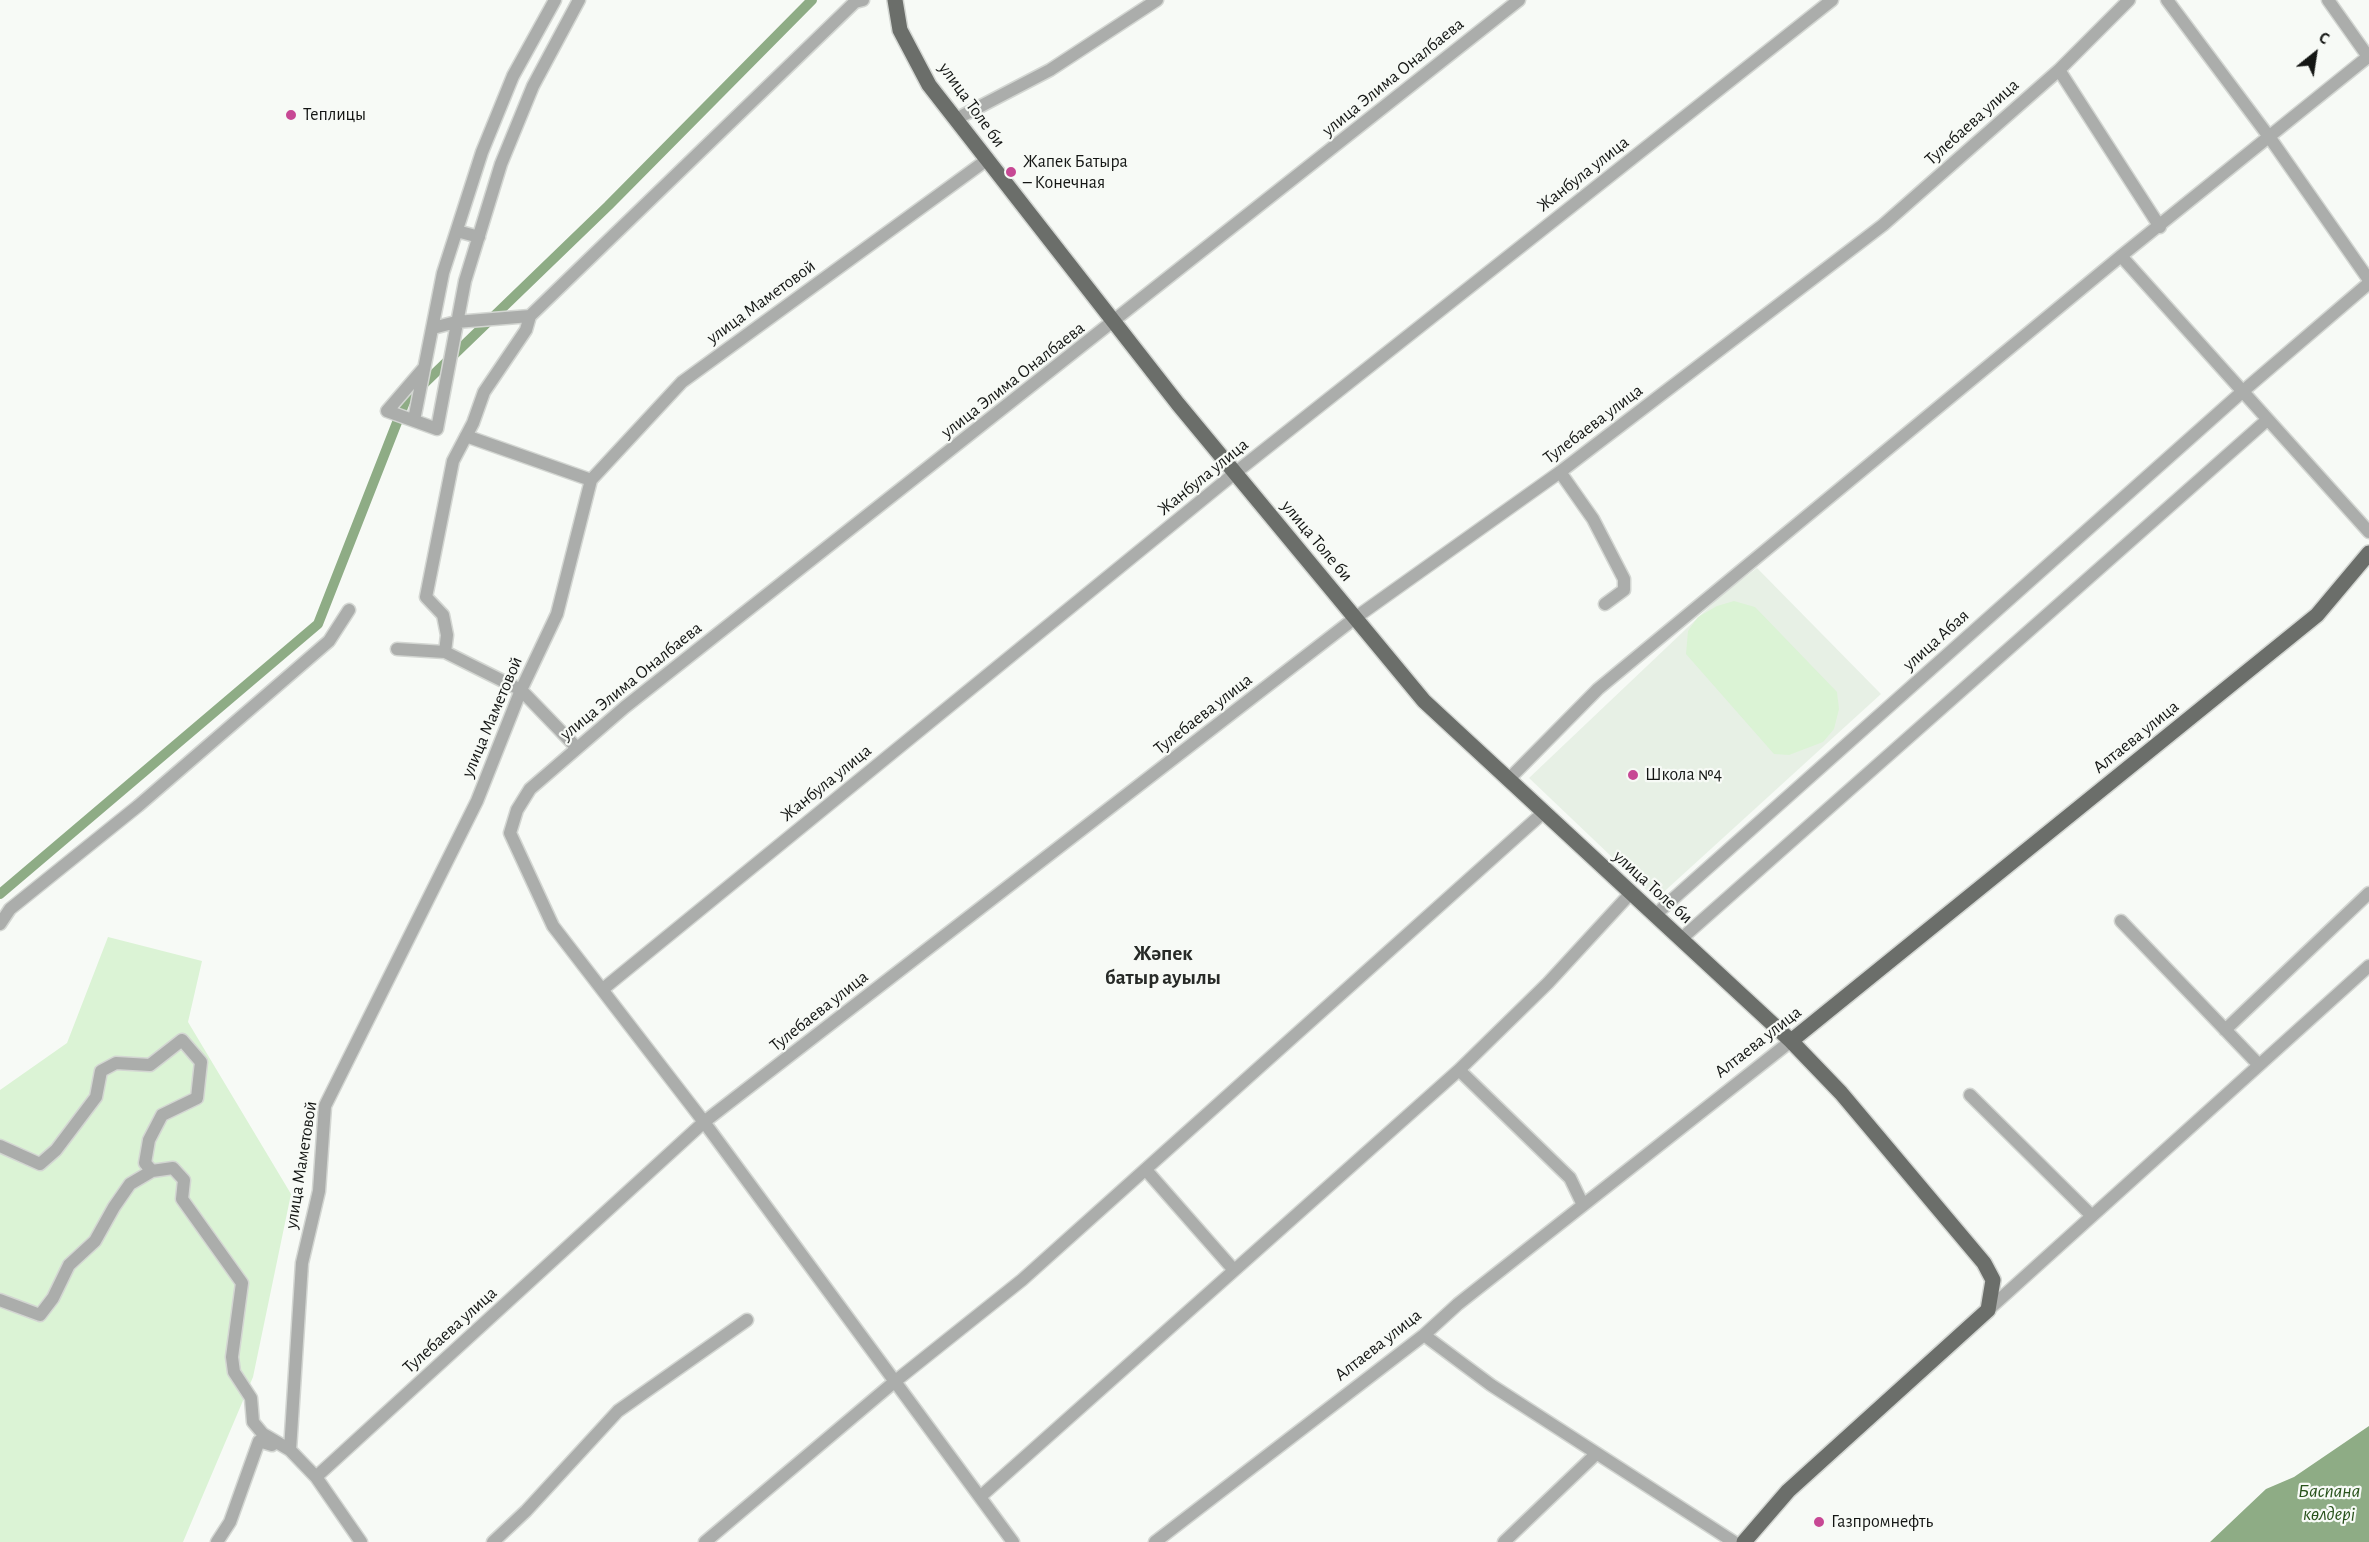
<!DOCTYPE html>
<html>
<head>
<meta charset="utf-8">
<style>
	body { margin:0 }
	#map { position:relative; width:2369px; height:1542px; overflow:hidden; background:#f7faf6; font-family:"Alegreya Sans",sans-serif }
	canvas { display:block }
	.north { position:absolute; left:2285px; top:24px; width:60px; height:60px; -webkit-text-stroke:4px #f7faf6; paint-order:stroke; rotate:30deg; font-size:16px; font-weight:700; line-height:24px; text-align:center; color:#141614 }
	.north::after { content:''; display:block; margin:auto; width:21px; height:27px; background:#141614; clip-path:polygon(50% 0,100% 100%,50% 72%,0 100%) }
</style>
</head>
<body>
<div id="map">
<canvas width="2369" height="1542"></canvas>
<div class="north">С</div>
</div>
<script>
const ctx = document.querySelector('canvas').getContext('2d');
ctx.lineJoin = 'round';
function fill(path, color) { ctx.fillStyle = color; ctx.fill(path, 'evenodd'); }
const poly = rows => new Path2D(rows.map(r => 'M' + r).join(''));
function stroke(path, color, width, dash) { ctx.strokeStyle = color; ctx.lineWidth = width; ctx.lineCap = dash ? 'butt' : 'round'; ctx.setLineDash(dash || []); ctx.stroke(path); }
function write(font, color, halo, rows, align = 'center') {
  ctx.font = font + ' "Alegreya Sans",sans-serif'; ctx.lineWidth = 4.5; ctx.setLineDash([]); ctx.textBaseline = 'middle'; ctx.strokeStyle = halo; ctx.fillStyle = color; for (const [text, x, y, turn = 0] of rows) {
    ctx.save(); ctx.translate(x, y); ctx.rotate((+turn || 0) * Math.PI / 180); ctx.textAlign = isNaN(turn) ? turn : align; if (halo) ctx.strokeText(text, 0, 0); ctx.fillText(text, 0, 0); ctx.restore();
  }
}
fill(poly([
	[1757,568,1881,694,1656,899,1529,778,1726,591]
]), '#e7f0e5');
fill(poly([
	[1734,601,1755,607,1837,692,1839,709,1834,729,1823,742,1789,755,1774,754,1686,654,1688,631,1698,617,1717,606],
	[108,937,202,961,188,1022,291,1194,253,1377,183,1542,0,1542,0,1090,67,1043]
]), '#dbf3d5');
fill(poly([
	[2369,1426,2369,1542,2210,1542,2266,1489,2294,1477]
]), '#8eac85');
stroke(poly([
	[0,894,318,624,405,402,608,206,812,0]
]), '#8eac85', 10);
const minor = poly([
	[2167,0,2270,138,2369,280],
	[2328,0,2369,58],
	[2059,70,2160,227],
	[956,119,1050,70,1157,0],
	[457,231,479,237],
	[2121,256,2369,532],
	[433,328,456,322,530,316,855,2,863,0],
	[424,368,387,411,437,429,465,281,501,164,533,86,579,0],
	[414,420,443,273,482,152,513,76,555,0],
	[466,436,591,480],
	[1560,472,1593,519,1624,579,1624,590,1605,604],
	[397,649,445,652,521,690,577,748],
	[445,652,447,635,443,615,426,597,453,461,473,423,484,392,526,330,530,316],
	[1509,779,1598,689,2121,256,2369,56],
	[1655,915,2242,392,2369,283],
	[2121,921,2259,1065],
	[0,924,10,909,138,806,329,641,349,610],
	[1681,939,2267,420],
	[603,989,1235,473,1832,0],
	[2225,1030,2369,893],
	[1459,1070,1570,1178,1583,1205],
	[1970,1095,2092,1216],
	[0,1146,40,1164,56,1150,96,1097,101,1071,116,1063,150,1065,182,1040,201,1062,197,1098,162,1115,149,1140,145,1163,152,1171,130,1184,114,1207,95,1241,69,1265,53,1298,40,1315,0,1300],
	[1146,1170,1233,1269],
	[152,1171,173,1168,184,1180,182,1199,242,1283,232,1357,234,1372,251,1398,253,1422,263,1434,290,1450,316,1477,361,1542],
	[1988,1310,2369,966],
	[1424,1335,1491,1385,1734,1542],
	[290,1450,302,1263,319,1191,325,1106,477,801,521,690,557,614,591,480,682,382,988,159],
	[316,1477,704,1122,1355,618,1560,472,1883,225,2059,70,2129,0],
	[980,1497,1459,1070,1548,983,1630,894],
	[217,1542,230,1522,259,1441,272,1445],
	[493,1542,526,1511,618,1411,747,1320],
	[705,1542,893,1383,1022,1280,1544,812],
	[1013,1542,704,1122,553,926,510,833,517,810,530,789,625,707,1519,0],
	[1155,1542,1424,1335,1458,1304,1791,1041],
	[1504,1542,1596,1454]
]);
const major = poly([
	[895,0,900,30,929,85,1178,404,1424,701,1791,1041,1841,1093,1984,1263,1993,1280,1988,1310,1788,1491,1744,1542],
	[1791,1041,2317,615,2369,553]
]);
stroke(minor, '#d3d6d2', 15);
stroke(major, '#d3d6d2', 18);
stroke(minor, '#abadab', 12);
stroke(major, '#6b6e6a', 15);
for (const [x, y, r, color] of [
	[291,115,6,"#c74894"],
	[1011,172,6,"#c74894"],
	[1633,775,6,"#c74894"],
	[1819,1522,6,"#c74894"]
]) { const dot = new Path2D(); dot.arc(x, y, r, 0, 2 * Math.PI); ctx.fillStyle = color; ctx.fill(dot); stroke(dot, '#f7faf6', 2); }
write('18px', '#141614', '#f7faf6', [
	["улица Элима Оналбаева",1393,77,-39],
	["улица Толе би",972,105,54],
	["Тулебаева улица",1972,122,-42],
	["Жанбула улица",1583,174,-38],
	["улица Маметовой",761,302,-36],
	["улица Элима Оналбаева",1013,380,-38],
	["Тулебаева улица",1593,424,-37],
	["Жанбула улица",1203,477,-39],
	["улица Толе би",1317,541,50],
	["улица Абая",1936,640,-42],
	["улица Элима Оналбаева",631,681,-39],
	["Тулебаева улица",1203,714,-38],
	["улица Маметовой",492,717,-67],
	["Алтаева улица",2136,737,-39],
	["Жанбула улица",826,783,-39],
	["улица Толе би",1653,887,42],
	["Тулебаева улица",819,1011,-38],
	["Алтаева улица",1758,1042,-38],
	["улица Маметовой",301,1165,-81],
	["Тулебаева улица",450,1330,-42],
	["Алтаева улица",1378,1345,-38]
]);
write('18px', '#141614', '#f7faf6', [
	["Теплицы",303,115],
	["Жапек Батыра",1023,162],
	["– Конечная",1023,183],
	["Школа №4",1645,775],
	["Газпромнефть",1831,1522]
], 'left');
write('italic 20px', '#28521b', '#f7faf6', [
	["Баспана",2329,1491],
	["көлдері",2329,1514]
]);
write('bold 21px', '#272a27', '#f7faf6', [
	["Жәпек",1163,954],
	["батыр ауылы",1163,978]
]);
</script>
</body>
</html>
